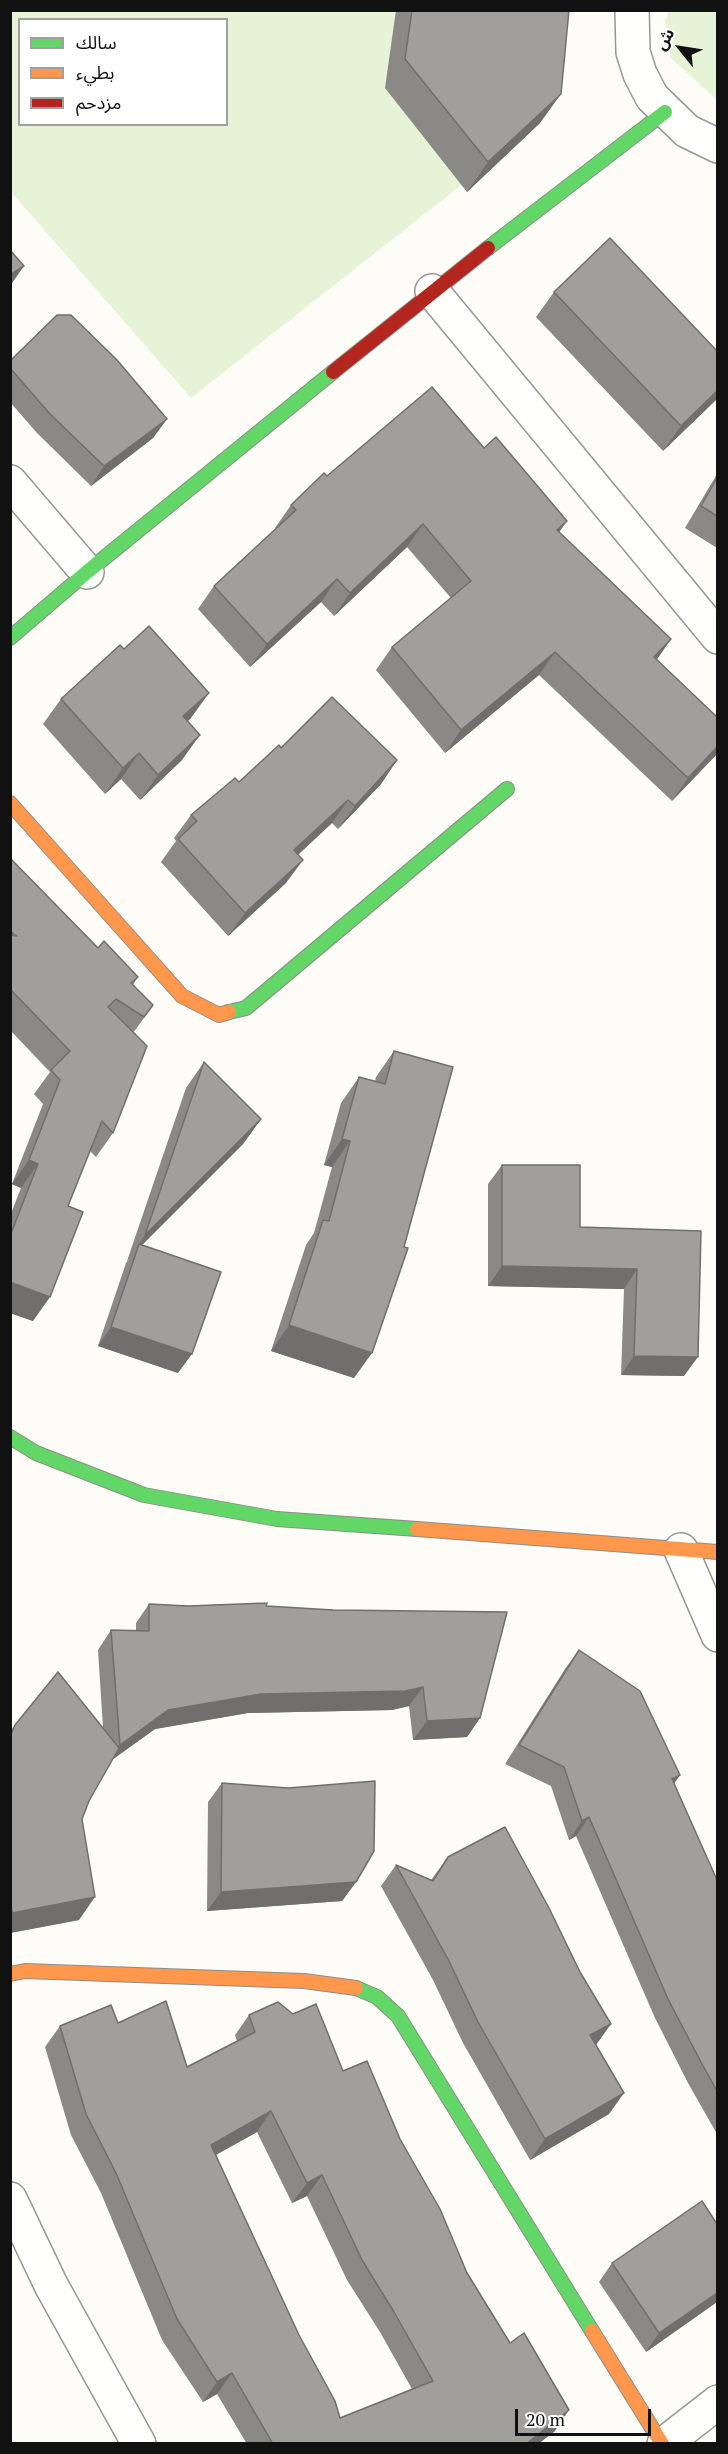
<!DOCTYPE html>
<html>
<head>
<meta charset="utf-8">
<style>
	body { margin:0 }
	#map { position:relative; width:728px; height:2454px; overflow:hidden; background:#fdfcf7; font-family:"PT Serif","Noto Sans Arabic",serif }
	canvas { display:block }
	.frame { position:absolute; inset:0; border:12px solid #111; pointer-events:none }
	.legend { position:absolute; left:18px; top:18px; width:210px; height:108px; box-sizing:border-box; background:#fff; border:2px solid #a0a0a0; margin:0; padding:8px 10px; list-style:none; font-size:18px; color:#111 }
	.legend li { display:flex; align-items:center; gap:12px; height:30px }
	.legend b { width:30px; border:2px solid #a0a0a0 }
	.north { position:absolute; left:650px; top:18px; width:60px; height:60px; -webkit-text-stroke:4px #fff; paint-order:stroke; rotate:300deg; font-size:16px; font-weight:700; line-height:24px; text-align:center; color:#111 }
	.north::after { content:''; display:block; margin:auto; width:21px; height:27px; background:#111; clip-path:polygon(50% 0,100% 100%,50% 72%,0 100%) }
	.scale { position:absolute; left:515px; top:2409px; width:136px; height:27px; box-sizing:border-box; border:3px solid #111; border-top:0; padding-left:8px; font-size:18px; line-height:21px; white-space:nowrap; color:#111; -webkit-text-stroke:4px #fff; paint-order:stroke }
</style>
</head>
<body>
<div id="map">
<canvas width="728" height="2454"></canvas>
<div class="frame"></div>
<ul class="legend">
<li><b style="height:8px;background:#63d668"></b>سالك</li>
<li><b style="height:8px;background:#ff974d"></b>بطيء</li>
<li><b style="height:8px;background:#b3261e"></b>مزدحم</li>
</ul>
<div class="north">ش</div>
<div class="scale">20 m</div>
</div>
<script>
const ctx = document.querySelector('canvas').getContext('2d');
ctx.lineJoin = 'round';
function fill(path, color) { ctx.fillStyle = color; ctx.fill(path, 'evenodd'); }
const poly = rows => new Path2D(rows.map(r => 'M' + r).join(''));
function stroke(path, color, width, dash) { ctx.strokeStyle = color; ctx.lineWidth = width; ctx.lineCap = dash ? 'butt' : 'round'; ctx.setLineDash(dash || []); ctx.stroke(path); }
fill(poly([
	[10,11,552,11,540,123,191,398,11,192],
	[20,20,226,20,226,124,20,124],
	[669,11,717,11,717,100,671,58,665,20]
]), '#e7f3d7');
const street = poly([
	[632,10,633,52,640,74,652,97,687,131,718,146],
	[432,291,718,637],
	[10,482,87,572],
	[681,1550,718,1635],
	[10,2199,51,2285,139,2444],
	[664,2444,718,2402]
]);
const fast = poly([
	[488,248,665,112],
	[10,638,87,572,333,372],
	[229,1012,246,1008,507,789],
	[10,1437,36,1453,144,1495,277,1519,417,1529],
	[356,1988,377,1997,398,2016,592,2331]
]);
const slow = poly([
	[10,803,182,996,219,1015,229,1012],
	[417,1529,718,1552],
	[10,1974,25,1971,304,1981,356,1988],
	[592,2331,662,2444]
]);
const jam = poly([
	[333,372,488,248]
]);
stroke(street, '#979795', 36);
stroke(fast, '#8e8d8b', 16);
stroke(slow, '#8e8d8b', 16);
stroke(jam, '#8e8d8b', 16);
stroke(street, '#fffffe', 33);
stroke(fast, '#63d668', 14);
stroke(slow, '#ff974d', 14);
stroke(jam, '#b3261e', 14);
fill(poly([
	[396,10,569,10,540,123,467,192,385,88],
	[554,292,717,399,663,451,536,317],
	[10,361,167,419,153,438,91,486,37,433,10,402],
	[484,448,559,532,671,639,657,659,716,755,672,801,539,675,445,753,376,670,392,647,451,598,407,547,334,616,321,602,250,667,198,609,214,586,276,529,275,528,291,505,327,476],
	[717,474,717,548,685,528],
	[61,699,191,718,188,721,182,760,140,800,121,779,105,794,43,724],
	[281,748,397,760,381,784,338,829,332,823,298,855,286,883,228,936,161,862,176,841,174,838,191,815,239,782],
	[10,858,98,948,138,977,133,985,153,1005,133,1032,113,1133,96,1157,90,1151,68,1206,33,1321,10,1313,10,1216,21,1188,12,1184,43,1104,34,1094,50,1072,10,1030],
	[394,1051,354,1378,271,1351,306,1245,314,1233,332,1167,324,1165,341,1103,359,1077,375,1081,376,1077],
	[204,1062,261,1119,243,1144,142,1245,178,1373,98,1346,126,1263,130,1258,127,1261,186,1088],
	[502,1165,580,1227,701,1231,684,1376,621,1375,624,1289,488,1286,488,1184],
	[149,1604,188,1606,266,1606,333,1610,480,1718,467,1737,413,1740,409,1706,392,1710,248,1713,155,1729,112,1760,89,1801,82,1819,79,1920,10,1933,10,1731,15,1725,103,1728,98,1650,111,1630,136,1631,136,1623],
	[579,1650,680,1775,674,1783,717,1880,717,2134,688,2083,655,2018,576,1836,569,1840,551,1786,505,1764,565,1669],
	[222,1783,356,1882,342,1901,207,1911,208,1802],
	[448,1857,596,2045,609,2114,530,2160,463,2043,433,1980,381,1886,396,1865,431,1880],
	[249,2015,343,2071,400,2139,467,2273,555,2431,538,2444,247,2444,217,2394,203,2402,162,2340,101,2193,71,2135,45,2047,60,2026,118,2023,187,2067,237,2041,235,2035],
	[257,2132,292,2203,307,2196,347,2280,380,2332,412,2389,340,2418,299,2335,216,2155],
	[612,2263,717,2302,646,2352,599,2282]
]), '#8a8986');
fill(poly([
	[561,94,540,123,467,192,488,162],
	[24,266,10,286,10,275],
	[717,391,717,399,663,451,681,426],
	[167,419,153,438,91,486,104,466],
	[567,521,551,544,557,530],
	[423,524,407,547,334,616,350,593],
	[337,579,321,602,250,667,267,644],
	[671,639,655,662,654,657],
	[555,652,539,675,445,753,461,730],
	[209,693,191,718,166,741,183,716],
	[200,735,182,760,140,800,158,775],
	[717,747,717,753,716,755,672,801,688,778],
	[139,753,121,779,105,794,123,768],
	[397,760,381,784,338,829,355,806],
	[348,800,332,823,277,874,294,850],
	[303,860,286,883,228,936,245,913],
	[153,1005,136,1029,127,1040,144,1017],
	[261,1119,243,1144,137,1250,139,1244,127,1261,145,1235],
	[342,1139,350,1141,332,1167,324,1165],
	[29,1160,38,1164,21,1188,12,1184],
	[502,1266,637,1269,624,1289,488,1286],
	[10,1282,50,1297,33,1321,10,1313],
	[289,1325,372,1353,354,1378,271,1351],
	[111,1327,192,1354,178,1373,98,1346],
	[634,1356,698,1357,684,1376,621,1375],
	[423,1687,409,1706,392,1710,248,1713,155,1729,106,1764,120,1745,168,1710,261,1694],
	[480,1718,467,1737,413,1740,427,1721],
	[680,1775,667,1794,672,1779],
	[589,1817,576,1836,569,1840,582,1821],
	[356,1882,342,1901,207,1911,221,1892],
	[95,1897,79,1920,10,1933,10,1915,12,1913],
	[611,2024,596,2045,590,2035],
	[624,2093,609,2114,530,2160,545,2139],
	[271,2111,257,2132,197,2165,211,2145],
	[322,2175,307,2196,292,2203,307,2183],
	[717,2293,717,2302,646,2352,659,2333],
	[232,2373,217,2394,203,2402,217,2382],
	[569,2410,555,2431,538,2444,526,2444]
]), '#716f6d');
const building = poly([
	[412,10,569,10,561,94,488,162,405,59,412,10],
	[610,238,717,351,717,391,681,426,554,292,610,238],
	[10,250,24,266,10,275,10,250],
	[57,315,71,315,117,360,167,419,104,466,50,414,10,368,10,361,57,315],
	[432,387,484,448,496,437,567,521,557,530,671,639,654,657,717,717,717,747,688,778,555,652,461,730,392,647,471,581,423,524,350,593,337,579,267,644,214,586,296,510,291,505,324,473,327,476,432,387],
	[717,478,717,516,701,506,717,478],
	[149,626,209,693,183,716,200,735,158,775,139,753,123,768,61,699,120,645,124,649,149,626],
	[332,697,397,760,355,806,348,800,294,850,303,860,245,913,178,839,197,821,191,815,235,778,239,782,279,745,281,748,332,697],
	[10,858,98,948,104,941,138,977,131,983,153,1005,144,1017,116,999,108,1007,147,1046,113,1133,102,1121,68,1206,83,1212,50,1297,10,1282,10,1236,38,1164,29,1160,60,1080,51,1070,70,1051,10,989,10,935,17,936,10,931,10,858],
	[394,1051,453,1067,404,1247,408,1248,372,1353,289,1325,323,1220,329,1221,350,1141,342,1139,359,1077,385,1084,394,1051],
	[204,1062,261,1119,145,1235,204,1062],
	[502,1165,580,1165,580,1227,701,1231,698,1357,634,1356,637,1269,502,1266,502,1165],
	[139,1244,221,1272,192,1354,111,1327,139,1244],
	[267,1603,266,1606,333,1610,507,1612,480,1718,427,1721,423,1687,405,1691,261,1694,168,1710,120,1745,111,1630,149,1631,149,1604,188,1606,267,1603],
	[579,1650,640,1691,680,1775,672,1779,717,1880,717,2091,702,2064,668,1999,589,1817,582,1821,564,1767,519,1745,579,1650],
	[58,1672,119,1748,89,1801,82,1819,95,1897,12,1913,10,1896,10,1737,15,1725,58,1672],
	[375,1781,374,1851,356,1882,221,1892,222,1783,288,1788,375,1781],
	[505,1827,549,1908,580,1972,611,2024,590,2035,624,2093,545,2139,478,2022,448,1959,396,1865,433,1881,448,1857,505,1827],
	[166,2001,187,2067,255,2032,249,2015,278,2002,293,2014,316,2004,343,2071,367,2061,400,2139,440,2209,467,2273,510,2343,524,2333,569,2410,526,2444,273,2444,232,2373,217,2382,177,2319,116,2173,86,2114,60,2026,111,2005,118,2023,166,2001],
	[271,2111,307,2183,322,2175,362,2260,394,2312,433,2381,340,2418,335,2401,299,2335,211,2145,271,2111],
	[702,2201,717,2224,717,2293,659,2333,612,2263,702,2201]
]);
fill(building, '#a19f9c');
stroke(building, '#716f6d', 1.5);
</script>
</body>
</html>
